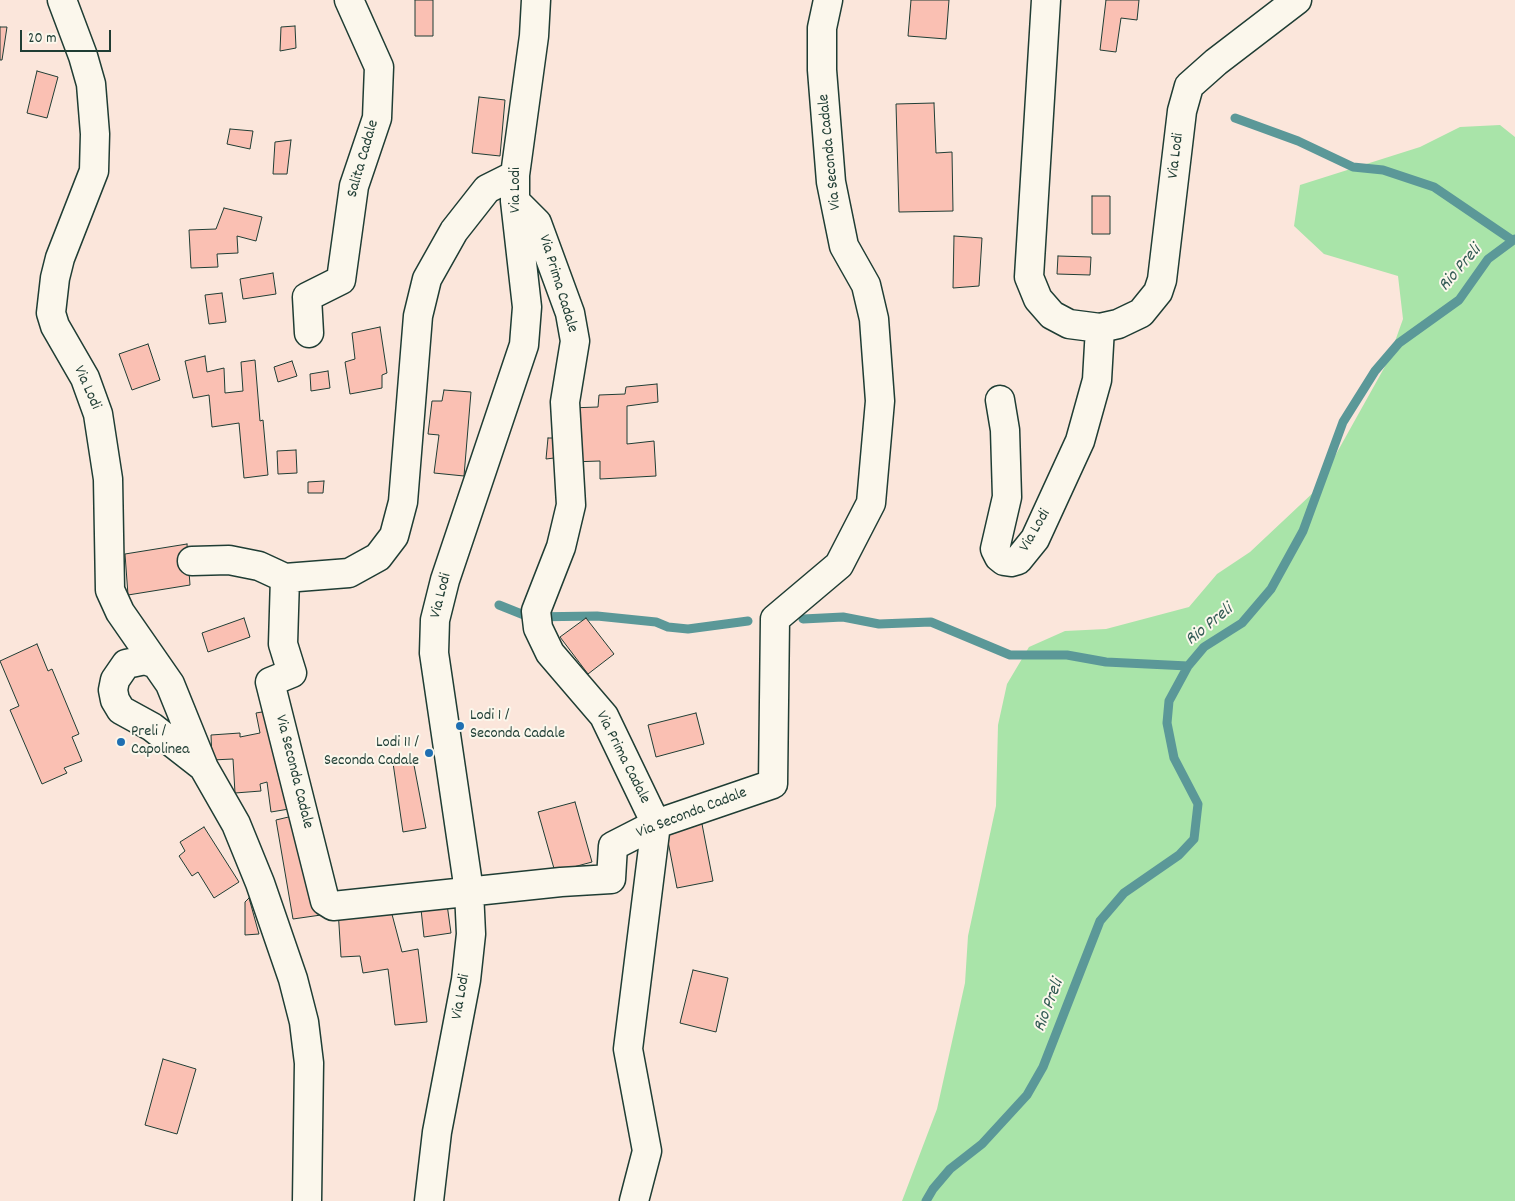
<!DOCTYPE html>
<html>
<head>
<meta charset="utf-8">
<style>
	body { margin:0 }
	#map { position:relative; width:1515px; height:1201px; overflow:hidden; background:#fbe6db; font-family:Dekko,sans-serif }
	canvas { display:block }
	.scale { position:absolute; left:20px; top:30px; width:91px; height:22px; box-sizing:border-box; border:2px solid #1f3d34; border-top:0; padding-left:6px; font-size:15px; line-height:18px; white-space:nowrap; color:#1f3d34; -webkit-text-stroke:4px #fbf7ec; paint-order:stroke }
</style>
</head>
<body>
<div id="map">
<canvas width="1515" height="1201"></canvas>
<div class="scale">20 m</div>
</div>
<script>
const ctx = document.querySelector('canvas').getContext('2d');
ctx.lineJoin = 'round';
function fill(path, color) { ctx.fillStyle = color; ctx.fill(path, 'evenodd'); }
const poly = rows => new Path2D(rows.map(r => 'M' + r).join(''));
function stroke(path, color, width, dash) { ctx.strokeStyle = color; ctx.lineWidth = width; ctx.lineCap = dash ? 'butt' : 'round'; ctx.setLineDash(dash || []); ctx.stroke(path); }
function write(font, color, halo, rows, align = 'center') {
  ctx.font = font + ' Dekko,sans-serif'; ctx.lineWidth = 4; ctx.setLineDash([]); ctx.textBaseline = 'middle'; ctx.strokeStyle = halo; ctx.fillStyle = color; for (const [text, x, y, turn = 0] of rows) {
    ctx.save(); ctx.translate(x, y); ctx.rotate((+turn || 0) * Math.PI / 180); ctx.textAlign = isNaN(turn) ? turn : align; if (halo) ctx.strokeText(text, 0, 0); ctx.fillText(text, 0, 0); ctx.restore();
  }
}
fill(poly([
	[1500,125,1515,137,1515,1201,902,1201,937,1109,965,983,968,936,996,806,998,725,1007,684,1029,647,1065,631,1106,629,1189,607,1217,574,1250,552,1316,490,1388,361,1403,319,1398,276,1324,254,1294,226,1300,185,1420,147,1460,127]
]), '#a9e4a9');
stroke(poly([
	[1235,118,1298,141,1353,167,1383,170,1434,187,1512,240],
	[499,605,529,617,597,616,656,622,668,627,688,629,748,621],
	[803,619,843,617,879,624,931,622,1010,655,1067,655,1106,662,1188,666],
	[926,1201,933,1189,950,1169,982,1144,1027,1095,1043,1067,1100,921,1124,893,1179,855,1194,839,1198,804,1174,758,1167,723,1169,701,1188,666,1204,647,1242,623,1271,589,1303,531,1343,422,1375,371,1399,343,1459,300,1488,259,1515,239]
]), '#5b9898', 9);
const building = poly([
	[415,0,433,0,433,36,415,36,415,0],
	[911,0,949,0,946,39,908,36,911,0],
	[1106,0,1139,0,1137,20,1121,18,1116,52,1100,50,1106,0],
	[295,26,296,48,280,51,281,27,295,26],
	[0,27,7,27,2,60,0,60,0,27],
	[37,71,58,77,47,118,27,113,37,71],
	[479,97,505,100,500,156,472,153,479,97],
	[934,103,936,153,952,152,953,211,899,212,896,104,934,103],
	[230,129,253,131,250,149,227,144,230,129],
	[291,140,287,174,273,174,275,142,291,140],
	[1092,196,1110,196,1110,234,1092,234,1092,196],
	[224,208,262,217,256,241,237,236,238,253,217,254,218,267,191,268,189,230,216,229,224,208],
	[954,236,982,238,979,286,953,288,954,236],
	[1058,256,1091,257,1090,275,1057,274,1058,256],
	[273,273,276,294,243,299,240,279,273,273],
	[222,293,226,322,209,324,205,295,222,293],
	[380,327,387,373,382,375,382,388,350,394,345,362,355,359,352,333,380,327],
	[148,344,160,380,132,390,119,354,148,344],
	[205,356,207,372,224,368,225,393,243,391,241,362,255,360,260,421,263,420,268,475,244,478,239,423,212,427,209,395,193,398,185,361,205,356],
	[292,361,297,376,278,382,274,367,292,361],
	[328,371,330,388,311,391,310,374,328,371],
	[657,384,658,402,627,406,627,444,654,441,656,476,600,479,600,461,571,462,569,408,598,407,599,395,625,394,626,387,657,384],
	[444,390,471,392,464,476,434,473,439,435,428,434,432,401,442,401,444,390],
	[548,438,562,438,562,457,546,459,548,438],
	[296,450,297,473,278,474,277,451,296,450],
	[324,481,323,493,308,493,308,482,324,481],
	[187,544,190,585,128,595,125,554,187,544],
	[244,618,250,637,208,652,202,633,244,618],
	[586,618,614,654,588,674,560,637,586,618],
	[37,644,48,671,52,669,79,734,72,737,82,761,64,768,67,773,42,784,10,710,19,706,0,661,37,644],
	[274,710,289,809,271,812,267,782,260,784,261,791,235,793,233,759,212,760,211,735,240,733,240,737,260,733,256,713,274,710],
	[696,713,704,744,656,757,648,725,696,713],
	[413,760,426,828,403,832,393,763,413,760],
	[575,802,592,862,555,872,538,812,575,802],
	[301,814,321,915,293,919,276,820,301,814],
	[702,824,713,881,677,888,666,831,702,824],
	[204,827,239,882,214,898,198,872,192,876,179,856,185,851,180,842,204,827],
	[446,897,451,933,424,937,420,900,446,897],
	[249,898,259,934,245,935,245,902,249,898],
	[389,903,402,952,418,949,427,1022,395,1025,388,969,363,973,360,956,341,957,338,909,389,903],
	[693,970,728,978,716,1032,680,1023,693,970],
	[163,1059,196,1069,177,1134,145,1125,163,1059]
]);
fill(building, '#fac0b3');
stroke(building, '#1f3d34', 1);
const street = poly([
	[62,0,83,56,91,84,95,134,94,171,60,258,55,278,51,313,55,326,85,378,98,414,108,479,110,590,120,612,170,684,204,768,236,824,260,883,293,979,304,1022,309,1063,307,1201],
	[1046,0,1029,277,1038,299,1052,315,1069,324,1100,328,1118,324,1141,313,1158,292,1162,280,1182,111,1189,86,1216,62,1297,0],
	[515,175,487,189,454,231,427,279,418,316,403,502,394,536,378,557,349,573,285,578,283,644,292,673,270,682,325,901,333,906,561,882,611,879,613,846,656,824,773,784,775,619,839,565,871,503,880,401,874,319,866,285,844,246,831,182,822,70,822,28,828,0],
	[515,201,537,223,570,313,575,341,565,402,571,505,561,547,536,611,538,628,550,653,604,716,656,824,628,1049,647,1151,634,1201],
	[309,333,307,297,341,280,354,186,377,118,379,67,349,0],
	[1000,400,1005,430,1007,497,995,549,999,557,1004,561,1011,562,1018,560,1035,539,1080,441,1097,380,1100,328],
	[192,561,229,560,259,566,285,578],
	[156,664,145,660,126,664,115,680,113,690,115,700,121,710,152,727,202,766],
	[429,1201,437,1132,466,980,471,934,469,891,434,653,435,620,445,580,524,345,527,307,515,201,515,175,534,36,536,0]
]);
stroke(street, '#1f3d34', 31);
stroke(street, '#fbf7ec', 28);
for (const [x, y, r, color] of [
	[460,726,5,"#1f6fb2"],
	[121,742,5,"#1f6fb2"],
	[429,753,5,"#1f6fb2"]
]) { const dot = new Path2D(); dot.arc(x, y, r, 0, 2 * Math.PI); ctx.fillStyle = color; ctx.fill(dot); stroke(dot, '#fbf7ec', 2); }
write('16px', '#1f3d34', '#fbf7ec', [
	["Via Seconda Cadale",831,152,-96],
	["Via Lodi",1177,156,-83],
	["Salita Cadale",364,159,-74],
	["Via Lodi",517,190,-90],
	["Via Prima Cadale",557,284,73],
	["Via Lodi",86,388,66],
	["Via Lodi",1036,531,-60],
	["Via Lodi",442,596,-76],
	["Via Prima Cadale",622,758,63],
	["Via Seconda Cadale",293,772,76],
	["Via Seconda Cadale",692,814,-21],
	["Via Lodi",462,997,-80]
]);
write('16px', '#1f3d34', '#fbf7ec', [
	["Lodi 1 /",470,717],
	["Seconda Cadale",470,735],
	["Preli /",131,733],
	["Capolinea",131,751],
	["Lodi 11 /",419,744,"right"],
	["Seconda Cadale",419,762,"right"]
], 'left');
write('italic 18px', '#335b55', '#fbf7ec', [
	["Rio Preli",1461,269,-49],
	["Rio Preli",1210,626,-39],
	["Rio Preli",1050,1006,-69]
]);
</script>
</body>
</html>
